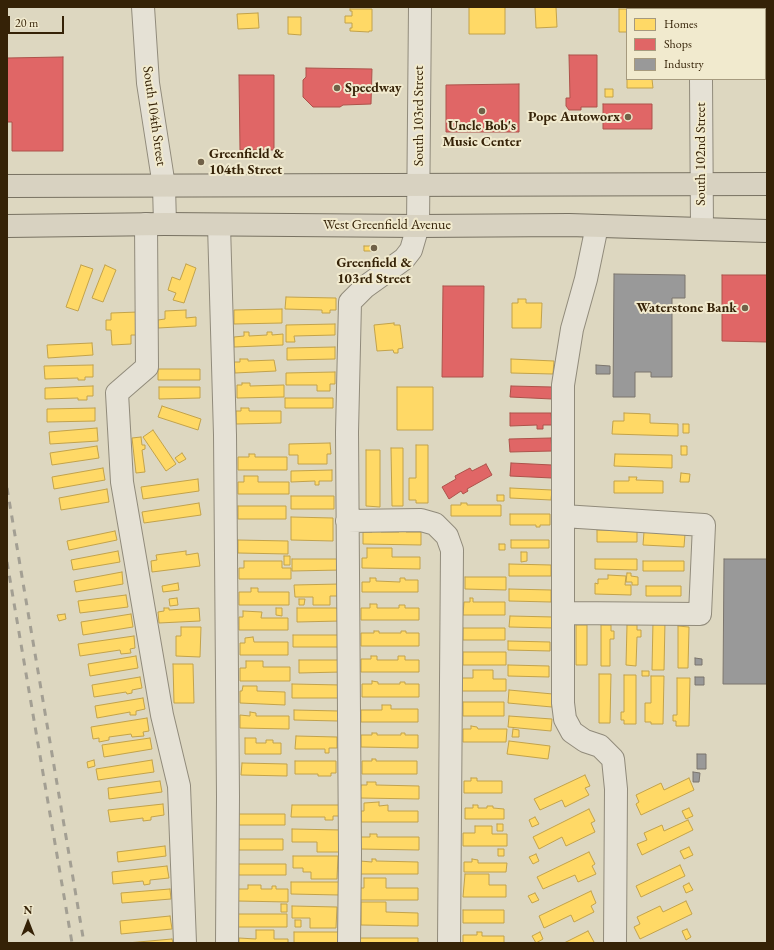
<!DOCTYPE html>
<html>
<head>
<meta charset="utf-8">
<style>
	body { margin:0 }
	#map { position:relative; width:774px; height:950px; overflow:hidden; background:#ddd7c0; font-family:"EB Garamond",serif }
	canvas { display:block }
	.frame { position:absolute; inset:0; border:8px solid #352207; pointer-events:none }
	.legend { position:absolute; left:626px; top:8px; width:140px; height:72px; box-sizing:border-box; background:#f1eace; border:1px solid #a69a7e; margin:0; padding:5px 7px; list-style:none; font-size:12px; color:#352207 }
	.legend li { display:flex; align-items:center; gap:8px; height:20px }
	.legend b { width:20px; border:1px solid #a69a7e }
	.north { position:absolute; left:8px; top:902px; width:40px; height:40px; -webkit-text-stroke:3px #f1eace; paint-order:stroke; rotate:0deg; font-size:11px; font-weight:700; line-height:16px; text-align:center; color:#352207 }
	.north::after { content:''; display:block; margin:auto; width:14px; height:18px; background:#352207; clip-path:polygon(50% 0,100% 100%,50% 72%,0 100%) }
	.scale { position:absolute; left:8px; top:16px; width:56px; height:18px; box-sizing:border-box; border:2px solid #352207; border-top:0; padding-left:5px; font-size:12px; line-height:14px; white-space:nowrap; color:#352207; -webkit-text-stroke:3px #f1eace; paint-order:stroke }
</style>
</head>
<body>
<div id="map">
<canvas width="774" height="950"></canvas>
<div class="frame"></div>
<ul class="legend">
<li><b style="height:11px;background:#ffd966"></b>Homes</li>
<li><b style="height:11px;background:#e06666"></b>Shops</li>
<li><b style="height:11px;background:#999"></b>Industry</li>
</ul>
<div class="north">N</div>
<div class="scale">20 m</div>
</div>
<script>
const ctx = document.querySelector('canvas').getContext('2d');
ctx.lineJoin = 'round';
function fill(path, color) { ctx.fillStyle = color; ctx.fill(path, 'evenodd'); }
const poly = rows => new Path2D(rows.map(r => 'M' + r).join(''));
function stroke(path, color, width, dash) { ctx.strokeStyle = color; ctx.lineWidth = width; ctx.lineCap = dash ? 'butt' : 'round'; ctx.setLineDash(dash || []); ctx.stroke(path); }
function write(font, color, halo, rows, align = 'center') {
  ctx.font = font + ' "EB Garamond",serif'; ctx.lineWidth = 4; ctx.setLineDash([]); ctx.textBaseline = 'middle'; ctx.strokeStyle = halo; ctx.fillStyle = color; for (const [text, x, y, turn = 0] of rows) {
    ctx.save(); ctx.translate(x, y); ctx.rotate((+turn || 0) * Math.PI / 180); ctx.textAlign = isNaN(turn) ? turn : align; if (halo) ctx.strokeText(text, 0, 0); ctx.fillText(text, 0, 0); ctx.restore();
  }
}
const homes = poly([
	[469,7,505,7,505,34,469,34,469,7],
	[535,7,556,7,557,27,536,28,535,7],
	[350,9,372,9,372,31,369,31,369,32,350,31,350,28,352,28,352,23,345,23,345,16,352,16,352,11,350,11,350,9],
	[619,9,627,9,627,32,619,32,619,9],
	[258,13,259,28,238,29,237,14,258,13],
	[288,17,301,17,301,35,288,34,288,17],
	[627,60,627,79,652,79,653,88,627,88,627,60],
	[605,89,613,89,613,97,605,97,605,89],
	[364,246,373,246,373,251,364,251,364,246],
	[186,264,196,268,184,303,173,300,176,293,168,290,172,277,180,280,186,264],
	[81,265,93,269,78,311,66,307,81,265],
	[105,265,116,270,103,302,92,298,105,265],
	[286,297,336,298,336,310,330,310,330,313,322,313,322,310,285,309,286,297],
	[518,299,526,299,526,303,542,303,541,328,512,328,512,303,518,303,518,299],
	[282,309,282,323,234,324,234,310,282,309],
	[186,310,186,318,196,317,196,326,158,328,158,320,165,319,165,311,186,310],
	[138,312,139,335,131,335,131,344,112,345,111,330,106,330,106,320,111,320,111,313,138,312],
	[394,323,394,325,400,325,403,348,398,349,398,353,394,353,393,350,377,351,374,325,394,323],
	[335,324,335,335,294,336,295,342,286,342,286,325,335,324],
	[244,332,249,332,249,336,267,335,267,332,272,332,272,335,283,334,283,345,234,347,234,337,244,336,244,332],
	[92,343,93,355,48,358,47,345,92,343],
	[335,347,335,359,287,360,287,348,335,347],
	[240,359,248,359,248,361,274,360,276,371,235,373,234,362,240,362,240,359],
	[511,359,554,361,553,374,511,373,511,359],
	[93,365,93,377,85,377,85,380,78,380,78,378,45,379,44,366,93,365],
	[158,369,200,369,200,380,158,380,158,369],
	[335,372,335,384,330,384,330,391,317,391,317,385,286,385,286,373,335,372],
	[242,383,250,383,250,386,284,385,284,397,237,398,237,385,242,385,242,383],
	[93,386,93,396,87,396,87,400,78,400,78,398,45,399,45,388,93,386],
	[159,387,200,387,200,398,159,399,159,387],
	[397,387,433,387,433,430,397,430,397,387],
	[285,398,333,398,333,408,285,408,285,398],
	[162,406,201,419,198,430,158,417,162,406],
	[95,408,95,421,47,422,47,409,95,408],
	[241,408,249,408,249,411,281,411,281,423,236,424,236,411,241,411,241,408],
	[624,413,650,414,650,423,678,424,678,436,612,434,613,421,624,421,624,413],
	[683,424,689,424,689,433,683,433,683,424],
	[97,428,98,441,50,444,49,432,97,428],
	[153,430,176,464,166,471,143,437,153,430],
	[141,437,142,445,145,445,145,449,142,450,145,472,136,473,132,438,141,437],
	[330,443,331,454,327,454,327,464,298,464,298,455,289,455,289,444,330,443],
	[416,445,428,445,428,503,416,503,416,500,409,500,409,478,416,478,416,445],
	[97,446,99,458,52,465,50,453,97,446],
	[681,446,687,446,687,455,681,455,681,446],
	[391,448,403,448,403,506,392,506,391,448],
	[366,450,380,450,380,507,366,506,366,450],
	[182,453,186,459,179,463,175,458,182,453],
	[249,454,255,454,255,457,287,457,287,470,238,470,238,457,249,457,249,454],
	[615,454,672,455,672,468,614,466,615,454],
	[103,468,105,480,54,489,52,477,103,468],
	[332,470,332,481,319,481,319,485,315,485,315,481,291,482,291,471,332,470],
	[681,473,690,474,689,482,680,482,681,473],
	[244,476,258,476,258,482,289,482,289,494,238,494,238,482,244,482,244,476],
	[629,477,637,477,636,480,663,481,663,493,614,493,614,481,629,481,629,477],
	[198,479,199,491,143,499,141,487,198,479],
	[510,488,552,490,551,500,510,498,510,488],
	[107,489,109,502,61,510,59,498,107,489],
	[497,495,504,495,504,501,497,501,497,495],
	[291,496,334,496,334,509,291,509,291,496],
	[199,503,201,515,144,523,142,512,199,503],
	[461,503,467,503,467,505,501,505,501,516,451,516,451,505,461,505,461,503],
	[238,506,286,506,286,519,238,519,238,506],
	[510,514,550,514,550,525,540,525,540,527,536,527,536,525,510,525,510,514],
	[291,517,333,518,333,541,291,540,291,517],
	[372,527,381,527,381,532,399,532,399,527,406,527,406,532,421,532,421,545,363,544,363,532,372,532,372,527],
	[597,530,637,531,637,542,597,542,597,530],
	[115,531,117,540,69,550,67,541,115,531],
	[644,532,685,534,684,547,643,545,644,532],
	[238,540,288,541,288,554,238,553,238,540],
	[511,540,549,540,549,548,511,548,511,540],
	[499,544,505,544,505,550,499,550,499,544],
	[367,548,392,548,392,557,420,557,420,569,362,568,362,558,367,558,367,548],
	[118,551,120,562,73,570,71,560,118,551],
	[186,551,186,555,198,553,200,566,152,572,151,561,157,560,156,555,186,551],
	[521,552,527,552,527,561,521,562,521,552],
	[284,556,290,556,290,565,284,565,284,556],
	[292,559,341,559,341,570,292,571,292,559],
	[595,559,637,559,637,570,595,569,595,559],
	[244,561,282,561,282,568,291,568,291,579,239,579,239,568,244,568,244,561],
	[643,561,684,561,684,571,643,571,643,561],
	[509,564,551,565,551,576,509,576,509,564],
	[122,572,123,584,76,592,74,581,122,572],
	[627,573,631,573,631,576,638,577,638,585,632,585,632,582,626,582,627,573],
	[608,575,626,576,625,585,631,585,631,595,595,594,595,583,598,584,598,579,608,579,608,575],
	[465,577,506,577,506,590,465,589,465,577],
	[370,578,376,578,376,581,400,582,400,578,405,578,405,580,418,580,418,592,362,592,362,582,370,582,370,578],
	[178,583,179,590,163,592,162,586,178,583],
	[340,584,341,596,330,596,330,605,313,605,313,597,295,597,294,585,340,584],
	[646,586,681,586,681,596,646,596,646,586],
	[251,588,258,588,258,592,289,592,289,605,239,605,239,592,251,592,251,588],
	[509,589,551,590,551,602,509,601,509,589],
	[126,595,128,607,80,613,78,601,126,595],
	[177,598,178,605,170,606,169,599,177,598],
	[470,598,473,598,473,602,505,602,505,615,463,615,464,602,470,602,470,598],
	[299,599,305,599,304,605,299,605,299,599],
	[370,604,377,604,377,608,399,608,399,605,405,605,405,608,419,608,419,620,361,620,361,608,370,608,370,604],
	[164,608,169,608,169,610,199,608,200,621,159,623,158,612,164,611,164,608],
	[276,608,282,608,282,616,276,615,276,608],
	[297,608,341,608,341,621,297,622,297,608],
	[243,611,262,612,261,618,288,618,288,630,239,630,239,617,243,617,243,611],
	[65,614,66,619,59,621,57,615,65,614],
	[131,614,133,627,83,635,81,622,131,614],
	[510,616,554,617,554,628,509,627,510,616],
	[653,621,665,621,664,670,652,670,653,621],
	[576,625,587,625,587,665,576,665,576,625],
	[601,625,611,625,611,631,614,631,614,639,610,639,610,666,601,666,601,625],
	[627,625,637,625,637,630,641,630,641,637,637,637,636,666,626,665,627,625],
	[678,626,689,627,688,668,678,668,678,626],
	[181,627,201,627,200,657,176,656,176,636,181,636,181,627],
	[463,628,505,628,505,640,463,640,463,628],
	[374,631,379,631,379,633,401,633,401,631,406,631,406,633,419,633,419,646,361,646,361,633,374,633,374,631],
	[293,635,341,635,341,647,293,647,293,635],
	[134,636,135,648,130,649,131,653,121,654,120,650,80,656,78,644,134,636],
	[253,637,254,642,288,642,288,655,240,655,240,643,245,643,245,638,253,637],
	[508,641,550,642,550,651,508,650,508,641],
	[463,652,506,652,506,665,463,665,463,652],
	[136,656,138,668,90,676,88,664,136,656],
	[371,656,377,656,377,660,398,660,398,656,405,656,405,660,419,660,419,672,361,672,361,659,371,659,371,656],
	[299,660,341,660,341,672,299,673,299,660],
	[246,661,263,661,263,667,290,667,290,681,240,681,240,668,246,668,246,661],
	[173,664,193,664,194,703,174,703,173,664],
	[508,665,549,666,549,677,508,676,508,665],
	[473,670,493,670,493,679,506,679,506,691,462,691,462,678,473,678,473,670],
	[642,671,649,671,649,676,642,676,642,671],
	[599,674,611,674,610,723,599,723,599,674],
	[624,675,636,675,636,724,624,724,624,720,621,720,621,712,624,712,624,675],
	[651,676,664,676,663,724,651,724,651,722,645,722,645,703,651,703,651,676],
	[140,677,142,688,132,690,132,693,127,694,126,692,94,697,92,685,140,677],
	[677,678,690,678,689,726,676,726,676,721,673,721,673,715,677,715,677,678],
	[372,681,378,682,378,684,400,684,400,682,405,682,405,684,419,684,419,697,362,697,362,684,372,684,372,681],
	[292,684,341,685,341,698,292,698,292,684],
	[243,686,257,686,257,691,285,692,285,705,240,703,240,691,242,691,243,686],
	[509,690,553,694,552,707,508,703,509,690],
	[143,698,145,709,136,711,136,715,130,715,130,712,97,718,95,706,143,698],
	[463,702,504,702,504,716,463,716,463,702],
	[382,705,391,705,391,709,418,709,418,722,361,722,361,710,382,710,382,705],
	[294,710,339,711,338,721,294,720,294,710],
	[250,712,256,713,256,716,289,716,289,729,240,728,240,715,250,716,250,712],
	[509,716,552,719,551,731,508,727,509,716],
	[147,718,149,731,143,732,144,736,132,737,131,734,109,737,109,740,99,742,99,738,93,739,91,727,147,718],
	[471,726,477,727,478,729,507,729,506,742,463,742,463,729,471,729,471,726],
	[513,729,519,730,519,737,512,737,513,729],
	[372,733,377,733,377,735,401,735,401,733,405,733,405,735,418,735,418,748,361,747,361,735,372,735,372,733],
	[296,736,337,737,337,748,329,748,329,753,325,753,325,749,295,749,296,736],
	[150,738,152,749,104,757,102,745,150,738],
	[245,738,256,738,256,743,266,743,266,740,273,740,273,743,281,743,281,754,245,754,245,738],
	[509,741,550,746,548,759,507,754,509,741],
	[372,759,376,759,376,761,417,761,417,774,362,774,362,761,372,761,372,759],
	[94,760,95,766,88,768,87,762,94,760],
	[152,760,154,772,98,780,96,769,152,760],
	[295,761,336,761,336,773,331,773,331,776,318,776,318,774,295,774,295,761],
	[242,763,287,764,287,776,241,775,242,763],
	[585,775,590,786,585,788,589,795,565,807,562,800,540,810,534,799,585,775],
	[471,778,477,778,477,781,502,781,502,793,464,793,464,781,471,781,471,778],
	[689,778,694,790,641,815,636,804,639,802,636,795,661,783,664,790,689,778],
	[160,781,162,792,109,799,108,788,160,781],
	[367,782,376,782,376,785,419,786,419,799,360,798,361,785,367,785,367,782],
	[379,802,379,806,388,805,388,811,418,811,418,822,361,822,361,811,364,811,364,803,379,802],
	[163,804,164,815,151,817,151,820,143,821,143,818,110,822,108,810,163,804],
	[292,805,340,805,340,816,333,816,333,820,325,820,325,817,291,817,292,805],
	[473,805,478,805,478,808,487,808,487,806,493,806,493,808,504,809,504,819,465,819,465,808,473,808,473,805],
	[689,808,693,816,686,819,682,811,689,808],
	[589,809,595,821,591,823,595,832,566,846,562,837,539,849,533,837,589,809],
	[238,814,285,814,285,825,238,825,238,814],
	[535,817,539,824,532,827,529,820,535,817],
	[688,820,693,830,642,855,637,844,647,840,644,833,662,825,664,831,688,820],
	[497,824,503,824,503,831,497,831,497,824],
	[475,826,492,826,492,834,507,834,507,846,463,846,463,833,475,833,475,826],
	[292,829,341,830,339,852,317,852,317,842,292,842,292,829],
	[370,834,377,834,377,837,419,837,419,850,360,849,360,837,370,837,370,834],
	[238,839,283,839,283,850,238,850,238,839],
	[165,846,166,856,118,862,117,852,165,846],
	[689,847,693,855,684,859,680,851,689,847],
	[498,849,504,849,504,856,498,856,498,849],
	[589,852,595,864,592,866,596,874,578,882,575,875,543,889,537,877,589,852],
	[536,854,539,861,533,864,529,857,536,854],
	[293,856,338,856,337,879,311,879,311,872,303,872,303,868,293,868,293,856],
	[372,859,376,859,376,861,418,862,418,874,360,874,360,861,372,862,372,859],
	[472,859,478,860,478,863,507,863,506,872,464,872,464,862,472,862,472,859],
	[237,864,286,864,286,875,237,875,237,864],
	[680,865,685,876,641,897,636,886,680,865],
	[167,866,169,878,150,880,150,884,144,885,143,881,113,884,112,872,167,866],
	[465,874,489,874,489,885,506,885,506,897,463,897,465,874],
	[364,878,386,878,386,888,418,888,418,900,360,900,360,888,364,888,364,878],
	[291,882,339,882,339,895,291,894,291,882],
	[689,883,693,890,686,893,683,886,689,883],
	[248,885,261,885,261,889,272,889,272,886,276,886,276,889,288,889,288,902,237,901,238,889,248,889,248,885],
	[170,889,171,899,122,903,121,893,170,889],
	[591,891,596,903,591,906,594,912,574,922,571,915,544,928,539,916,591,891],
	[535,893,539,900,532,903,528,896,535,893],
	[686,901,692,914,640,939,634,927,640,924,637,917,660,906,663,912,686,901],
	[361,902,386,902,386,912,418,913,418,926,361,925,361,902],
	[281,904,287,904,287,912,281,912,281,904],
	[292,906,337,907,336,928,310,928,310,918,292,918,292,906],
	[463,910,504,910,504,923,463,923,463,910],
	[238,914,287,914,287,927,238,927,238,914],
	[170,916,172,929,121,934,120,921,170,916],
	[295,920,301,920,301,927,295,927,295,920],
	[687,929,691,937,686,940,682,931,687,929],
	[256,930,274,930,274,939,288,939,288,943,239,943,239,938,256,939,256,930],
	[588,931,594,942,592,943,564,943,588,931],
	[294,932,339,932,339,943,294,943,294,932],
	[477,932,482,932,482,936,504,936,504,943,463,943,463,935,477,935,477,932],
	[540,932,543,939,536,943,532,936,540,932],
	[360,938,418,938,418,943,360,943,360,938],
	[172,939,173,943,127,943,172,939]
]);
fill(homes, '#ffd966');
stroke(homes, '#c2a24a', 1);
const shops = poly([
	[569,55,597,55,597,107,581,107,581,110,569,110,566,106,566,98,570,98,569,55],
	[63,57,63,151,12,151,12,122,7,122,7,58,63,57],
	[306,68,372,69,371,104,343,105,340,107,313,107,303,97,303,80,306,77,306,68],
	[239,75,274,75,274,150,240,150,239,75],
	[519,84,519,132,446,132,446,85,519,84],
	[603,104,652,104,652,129,603,129,603,104],
	[722,275,767,275,767,342,722,341,722,275],
	[443,286,484,286,483,377,442,377,443,286],
	[511,386,552,387,552,399,510,397,511,386],
	[510,413,551,413,552,425,543,425,543,429,537,429,537,425,510,426,510,413],
	[551,438,552,451,510,452,509,439,551,438],
	[511,463,552,465,552,478,510,476,511,463],
	[486,464,492,475,467,489,468,491,463,494,461,491,449,499,442,487,456,479,455,476,470,468,472,471,486,464]
]);
fill(shops, '#e06666');
stroke(shops, '#ad524a', 1);
const industry = poly([
	[614,274,685,275,685,298,672,298,672,377,651,377,651,372,635,372,635,397,613,397,614,274],
	[596,365,610,366,610,374,596,374,596,365],
	[724,559,767,559,767,684,723,684,724,559],
	[695,658,702,659,702,665,695,665,695,658],
	[695,677,704,677,704,685,695,685,695,677],
	[697,754,706,754,706,769,697,769,697,754],
	[693,772,700,773,699,782,693,782,693,772]
]);
fill(industry, '#999');
stroke(industry, '#7b756d', 1);
const minor = poly([
	[143,7,148,83,164,186,165,224],
	[701,7,701,9],
	[701,79,702,229],
	[146,224,147,367,117,393,122,482,162,715,179,786,185,943],
	[219,225,225,435,228,796,227,943],
	[597,226,586,279,572,329,563,385,563,703,565,719,572,732,585,741,600,746,613,759,616,789,615,943],
	[563,516,704,525,700,614,563,613],
	[347,521,421,520,435,524,447,536,452,550,449,943],
	[349,943,350,854,347,432,350,302,365,287,404,259,411,250,418,226,420,7]
]);
const major = poly([
	[7,186,767,184],
	[7,226,165,224,418,226,569,225,767,231]
]);
stroke(minor, '#918b7b', 24);
stroke(major, '#787262', 24);
stroke(minor, '#e5e1d5', 22);
stroke(major, '#d8d2c1', 22);
stroke(poly([
	[7,488,84,943],
	[7,562,72,943]
]), '#a39f93', 3, [7, 7]);
for (const [x, y, r, color] of [
	[337,88,4,"#706148"],
	[482,111,4,"#706148"],
	[628,117,4,"#706148"],
	[201,162,4,"#706148"],
	[374,248,4,"#706148"],
	[745,308,4,"#706148"]
]) { const dot = new Path2D(); dot.arc(x, y, r, 0, 2 * Math.PI); ctx.fillStyle = color; ctx.fill(dot); stroke(dot, '#f1eace', 1.5); }
write('bold 14px', '#352207', '#f1eace', [
	["Speedway",345,88],
	["Pope Autoworx",620,117,"right"],
	["Uncle Bob's",482,126,"center"],
	["Music Center",482,142,"center"],
	["Greenfield &",209,154],
	["104th Street",209,170],
	["Greenfield &",374,263,"center"],
	["103rd Street",374,279,"center"],
	["Waterstone Bank",737,308,"right"]
], 'left');
write('14px', '#352207', '#f1eace', [
	["South 104th Street",154,116,82],
	["South 103rd Street",419,116,-90],
	["South 102nd Street",701,154,-90],
	["West Greenfield Avenue",387,225]
]);
</script>
</body>
</html>
